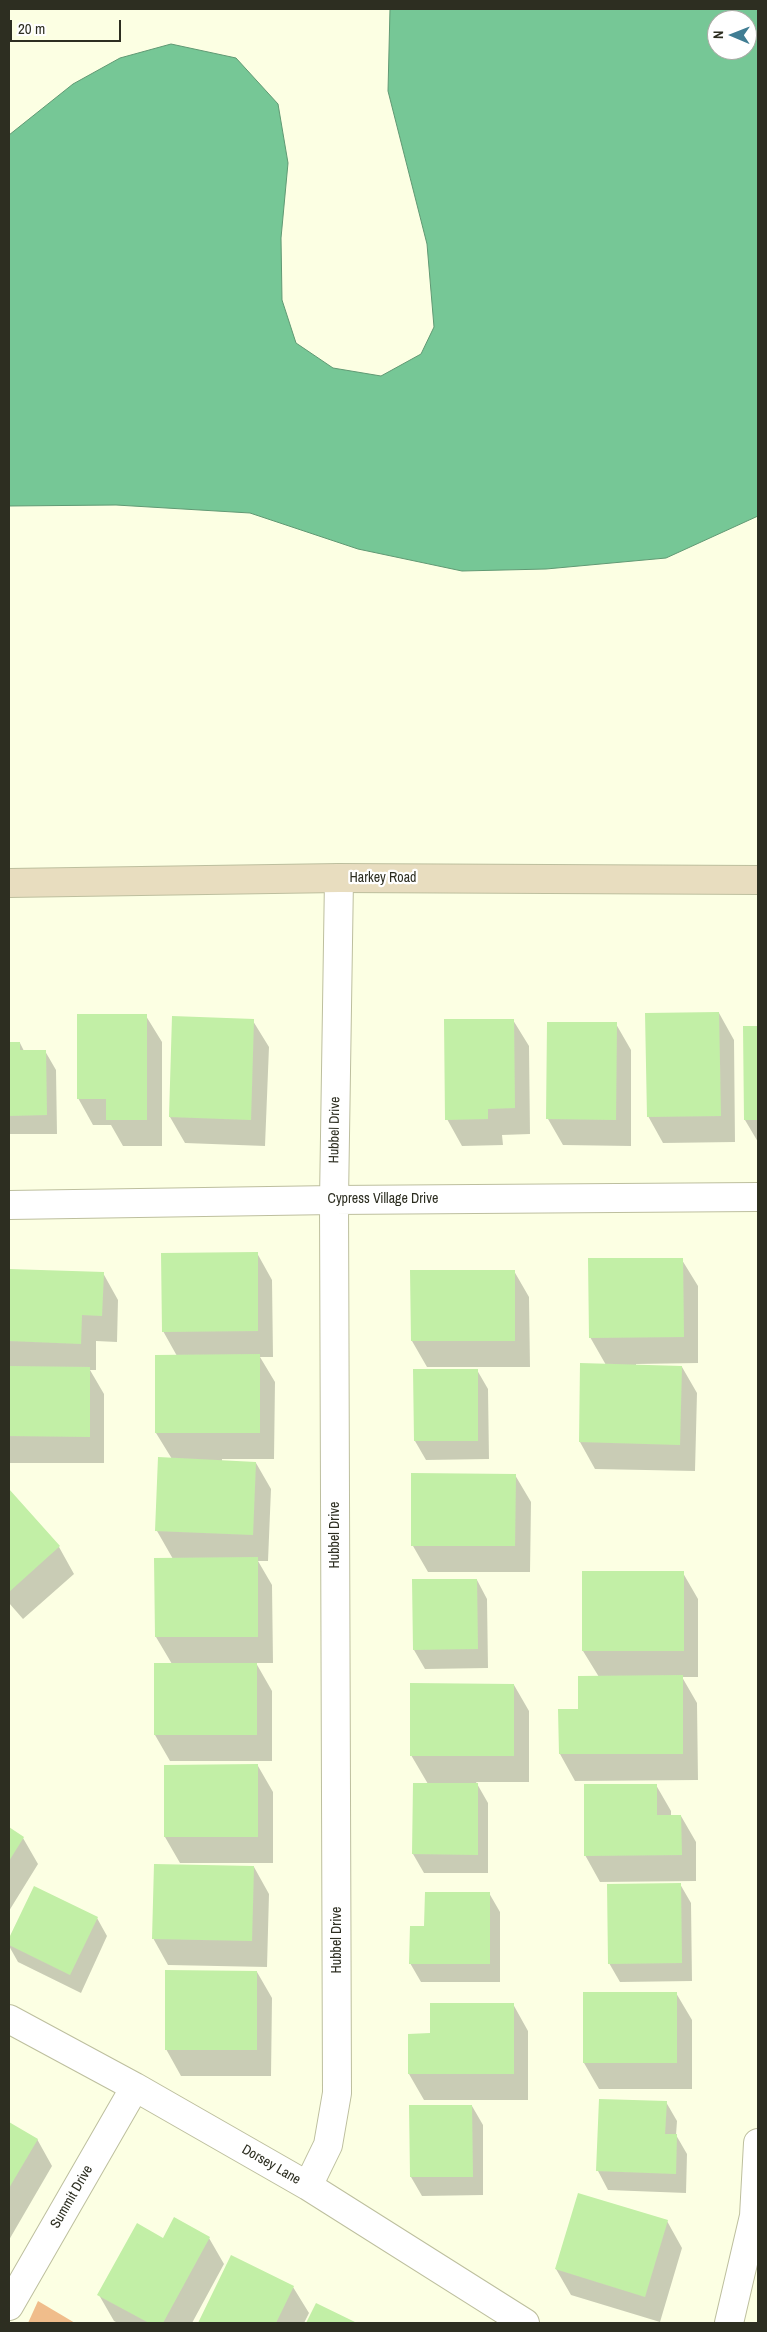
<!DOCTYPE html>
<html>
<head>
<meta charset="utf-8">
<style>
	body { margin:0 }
	#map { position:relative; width:767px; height:2332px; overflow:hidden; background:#fcffe3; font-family:"Archivo Narrow",sans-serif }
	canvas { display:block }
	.frame { position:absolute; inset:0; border:10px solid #2d2e21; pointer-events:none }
	.north { position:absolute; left:707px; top:10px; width:50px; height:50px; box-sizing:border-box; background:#fff; border:1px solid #ababa6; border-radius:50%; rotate:271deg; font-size:14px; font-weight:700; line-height:20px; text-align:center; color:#2d2e21 }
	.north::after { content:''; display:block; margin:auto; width:18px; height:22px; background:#407d93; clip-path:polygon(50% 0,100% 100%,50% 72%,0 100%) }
	.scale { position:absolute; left:10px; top:20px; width:111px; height:22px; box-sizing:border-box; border:2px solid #2d2e21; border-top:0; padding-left:6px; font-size:15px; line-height:18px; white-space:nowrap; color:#2d2e21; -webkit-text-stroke:4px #fff; paint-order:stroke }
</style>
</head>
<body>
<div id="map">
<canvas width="767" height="2332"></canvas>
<div class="frame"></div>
<div class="north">N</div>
<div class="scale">20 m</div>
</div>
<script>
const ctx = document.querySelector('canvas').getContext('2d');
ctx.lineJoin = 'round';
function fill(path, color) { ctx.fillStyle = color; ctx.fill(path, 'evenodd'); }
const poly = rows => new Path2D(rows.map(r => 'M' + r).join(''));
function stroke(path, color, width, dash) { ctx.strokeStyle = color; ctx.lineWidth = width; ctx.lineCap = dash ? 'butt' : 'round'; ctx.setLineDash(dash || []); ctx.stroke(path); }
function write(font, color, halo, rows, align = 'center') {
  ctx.font = font + ' "Archivo Narrow",sans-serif'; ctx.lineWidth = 4.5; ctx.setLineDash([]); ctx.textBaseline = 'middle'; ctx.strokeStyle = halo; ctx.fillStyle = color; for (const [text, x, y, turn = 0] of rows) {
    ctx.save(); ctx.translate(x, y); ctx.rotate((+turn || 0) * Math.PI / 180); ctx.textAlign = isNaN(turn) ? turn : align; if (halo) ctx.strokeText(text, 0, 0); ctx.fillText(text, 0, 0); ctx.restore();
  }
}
fill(poly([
	[38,2301,75,2323,28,2323]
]), '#f0bd8b');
const water = poly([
	[390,9,758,9,758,516,666,558,546,569,462,571,358,549,250,513,116,505,9,506,9,135,73,84,120,58,171,44,236,58,278,104,288,163,281,238,282,300,296,343,333,368,381,376,421,354,434,327,427,244,388,91,390,9],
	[717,20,747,20,747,50,717,50,717,20]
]);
fill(water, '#76c796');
stroke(water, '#609973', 1);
fill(poly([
	[719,1013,734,1040,735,1142,663,1143,648,1116],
	[146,1016,162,1042,162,1146,123,1146,111,1125,93,1125,78,1098],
	[513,1020,529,1046,530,1134,502,1135,503,1145,462,1146,447,1119],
	[253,1021,269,1047,265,1146,185,1143,170,1117],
	[616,1024,631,1050,631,1146,563,1145,548,1119],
	[758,1027,758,1142,745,1120,744,1028],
	[9,1043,20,1043,24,1051,45,1051,56,1070,57,1134,9,1134],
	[257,1253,272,1280,273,1357,260,1357,275,1382,274,1459,222,1459,222,1461,256,1463,271,1489,268,1561,258,1561,272,1585,273,1663,256,1663,272,1691,272,1761,170,1761,155,1735,172,1664,156,1637,173,1559,157,1531,172,1459,156,1433,177,1356,163,1331],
	[682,1260,698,1286,698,1363,636,1364,636,1366,682,1367,697,1393,695,1471,595,1469,580,1442,581,1365,606,1365,590,1337],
	[9,1270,103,1273,118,1300,117,1342,96,1341,96,1370,90,1370,104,1394,104,1463,9,1463],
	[514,1271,529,1297,530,1367,427,1367,412,1341],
	[477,1370,488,1389,489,1459,426,1460,415,1441],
	[515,1475,531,1502,530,1572,428,1572,413,1546],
	[9,1491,59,1547,74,1574,23,1619,9,1603],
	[683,1573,698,1599,698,1677,682,1677,697,1703,698,1780,575,1781,560,1754,559,1710,579,1710,599,1677,583,1651],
	[477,1580,487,1599,488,1668,425,1669,414,1650],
	[514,1685,529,1711,529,1782,476,1782,488,1803,488,1873,424,1873,413,1854,428,1784,411,1755],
	[258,1766,273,1792,273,1863,180,1863,165,1837],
	[656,1785,671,1811,671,1816,681,1816,696,1842,696,1881,600,1882,585,1855],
	[9,1829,23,1838,38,1864,9,1911],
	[254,1867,269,1894,267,1967,168,1965,153,1938],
	[680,1884,691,1903,692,1981,620,1982,609,1963],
	[35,1888,97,1918,107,1936,81,1993,18,1962,9,1946,9,1941],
	[489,1893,500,1912,500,1982,421,1982,410,1963],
	[257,1972,272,1998,271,2076,181,2076,166,2049],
	[676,1993,692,2020,692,2089,599,2089,584,2063],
	[513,2004,528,2031,528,2100,424,2100,409,2074],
	[600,2100,666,2102,677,2121,676,2135,687,2154,686,2193,608,2190,598,2171],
	[410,2106,472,2106,483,2125,483,2195,422,2196,411,2177],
	[9,2123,37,2139,52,2166,9,2240],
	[667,2221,682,2248,660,2322,571,2295,556,2269],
	[209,2238,224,2264,192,2323,118,2323,114,2321,99,2295,164,2239],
	[231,2257,293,2287,309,2313,304,2323,200,2323]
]), '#0003');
fill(poly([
	[719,1012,721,1116,647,1117,645,1013],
	[77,1014,147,1014,147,1120,106,1120,106,1099,77,1099],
	[172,1016,254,1019,251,1120,169,1117],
	[444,1019,514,1019,515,1108,488,1109,488,1119,445,1120],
	[547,1022,617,1022,616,1120,546,1119],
	[743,1026,758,1026,758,1120,744,1120],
	[9,1042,20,1042,20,1050,46,1050,47,1115,9,1116],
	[258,1252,258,1331,162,1332,161,1253],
	[588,1258,683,1258,684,1337,589,1338],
	[9,1269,104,1272,102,1316,82,1315,81,1344,9,1341],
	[410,1270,515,1270,515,1341,411,1341],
	[260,1354,260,1433,155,1433,155,1355],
	[580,1363,682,1366,680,1445,579,1442],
	[9,1366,90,1367,90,1437,9,1436],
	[413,1369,478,1369,478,1441,414,1441],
	[158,1457,256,1462,253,1535,155,1531],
	[411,1473,516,1474,515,1546,411,1546],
	[9,1489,60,1546,9,1592],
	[258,1557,258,1637,155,1637,154,1558],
	[582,1571,684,1571,684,1651,582,1651],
	[412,1579,477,1579,478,1649,413,1650],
	[154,1663,257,1663,257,1735,154,1735],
	[683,1675,683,1754,559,1754,558,1709,578,1709,578,1676],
	[410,1683,514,1684,514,1756,410,1756],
	[258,1764,258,1837,164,1837,164,1765],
	[413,1783,478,1783,478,1855,412,1854],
	[584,1784,657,1784,657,1815,681,1815,682,1855,584,1856],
	[9,1827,24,1837,9,1861],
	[154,1864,254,1866,252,1941,152,1939],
	[681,1883,682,1963,608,1964,607,1884],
	[34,1886,98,1917,70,1975,9,1945,9,1938],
	[425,1892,490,1892,490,1964,409,1964,410,1926,424,1926],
	[165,1970,257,1971,257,2050,165,2050],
	[583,1992,677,1992,677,2063,583,2063],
	[430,2003,514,2003,514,2074,408,2074,408,2034,430,2033],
	[599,2099,667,2101,665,2134,677,2134,676,2174,596,2171],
	[409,2105,472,2105,473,2177,410,2177],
	[9,2122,38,2139,9,2188],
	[578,2193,668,2220,645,2297,555,2269],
	[174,2217,210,2237,163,2323,149,2323,97,2295,137,2223,163,2238],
	[231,2255,294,2286,276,2323,198,2323],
	[316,2303,355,2322,355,2323,306,2323]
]), '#c2efa6');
const street = poly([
	[9,1205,334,1200,758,1197],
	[9,2019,135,2087,308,2186,525,2323],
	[308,2186,328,2145,337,2093,334,1200,339,878],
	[9,2306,135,2087],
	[729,2323,754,2216,758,2143]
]);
const secondary = poly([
	[9,883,339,878,758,880]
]);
stroke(street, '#bdbf9e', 30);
stroke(secondary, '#bdbf9e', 30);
stroke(street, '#fff', 28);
stroke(secondary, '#e8ddbf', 28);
write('14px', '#2d2e21', '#fff', [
	["Harkey Road",383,878],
	["Hubbel Drive",335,1130,-89],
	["Cypress Village Drive",383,1199],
	["Hubbel Drive",335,1535,-90],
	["Hubbel Drive",337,1940,-90],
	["Dorsey Lane",271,2165,30],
	["Summit Drive",72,2197,-60]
]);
</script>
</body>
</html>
